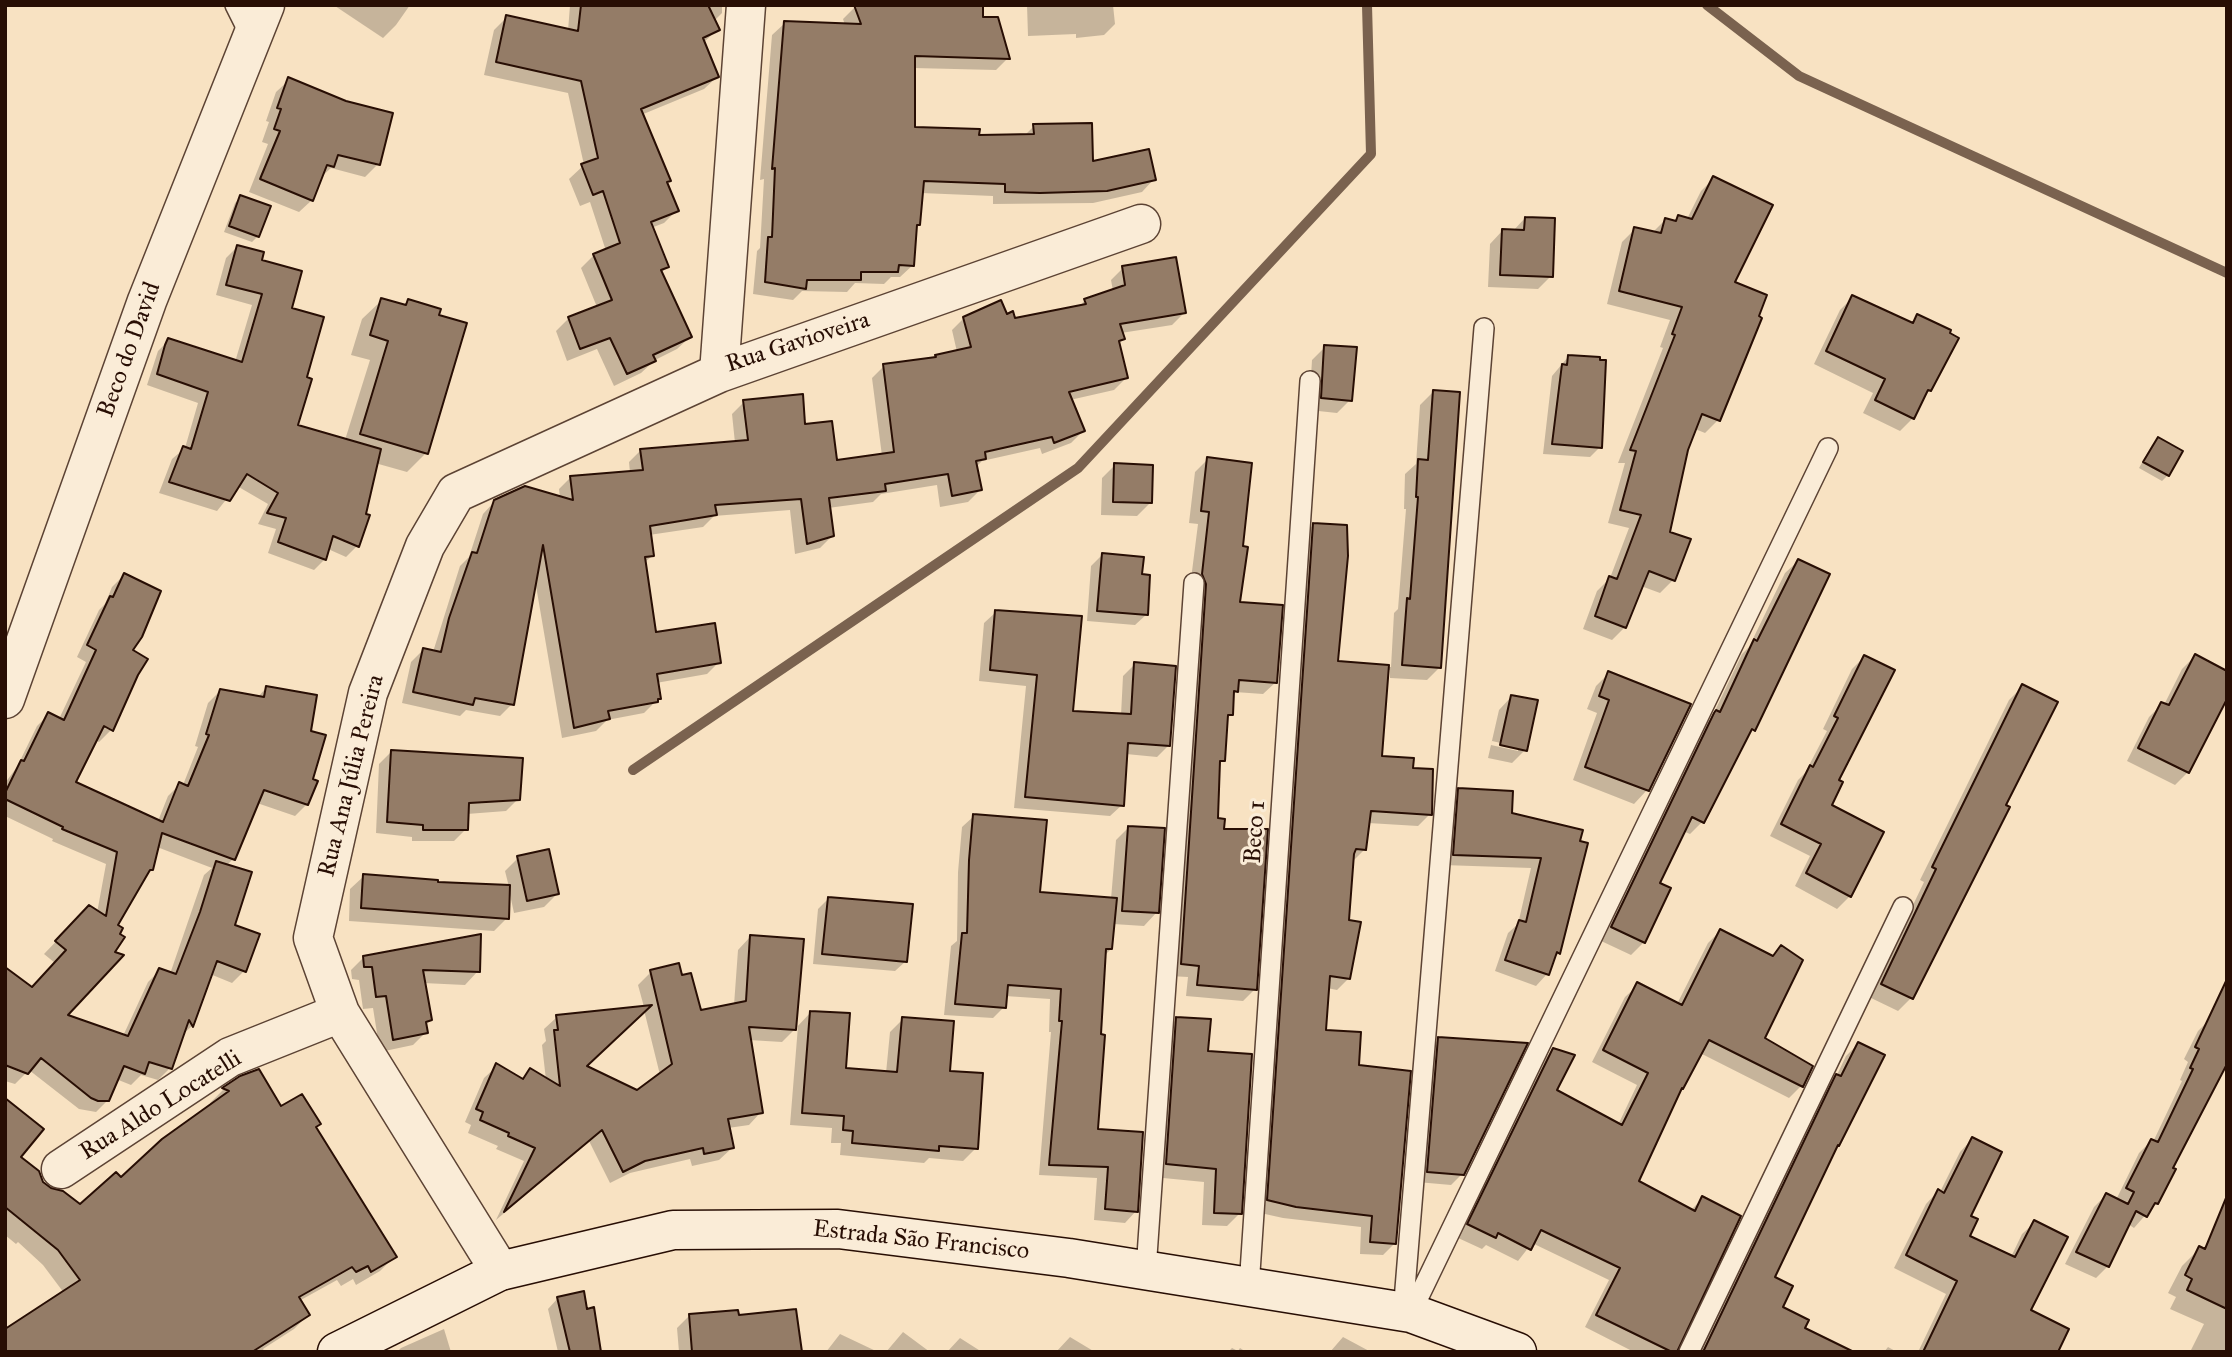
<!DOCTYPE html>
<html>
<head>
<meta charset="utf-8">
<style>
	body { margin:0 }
	#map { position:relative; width:2232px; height:1357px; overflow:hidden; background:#f8e2c2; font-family:"IM FELL Great Primer",serif }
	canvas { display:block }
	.frame { position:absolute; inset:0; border:7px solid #280e04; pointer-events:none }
</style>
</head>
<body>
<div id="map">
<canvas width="2232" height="1357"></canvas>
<div class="frame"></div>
</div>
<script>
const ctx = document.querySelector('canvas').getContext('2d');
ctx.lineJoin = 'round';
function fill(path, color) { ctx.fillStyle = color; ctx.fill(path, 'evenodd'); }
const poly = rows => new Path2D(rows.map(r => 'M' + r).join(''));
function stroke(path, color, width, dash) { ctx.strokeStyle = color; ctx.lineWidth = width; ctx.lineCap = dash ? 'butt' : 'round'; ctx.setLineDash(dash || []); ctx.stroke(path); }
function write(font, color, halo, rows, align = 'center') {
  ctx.font = font + ' "IM FELL Great Primer",serif'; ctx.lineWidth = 6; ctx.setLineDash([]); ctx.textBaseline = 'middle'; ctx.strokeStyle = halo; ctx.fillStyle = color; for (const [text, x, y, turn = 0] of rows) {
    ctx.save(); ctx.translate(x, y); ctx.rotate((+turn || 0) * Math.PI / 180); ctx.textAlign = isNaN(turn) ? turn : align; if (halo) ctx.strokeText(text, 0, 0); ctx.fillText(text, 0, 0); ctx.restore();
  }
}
fill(poly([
	[410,5,396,25,383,38,335,6],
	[570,5,722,5,722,13,714,21,718,29,703,43,717,77,704,89,641,115,669,180,666,184,677,210,664,223,651,228,667,267,661,273,690,337,677,349,655,360,641,373,614,386,597,349,567,361,556,331,569,318,597,307,581,268,594,255,606,251,590,202,580,206,569,179,584,165,568,93,484,75,494,30,507,17,568,31],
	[1027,5,1113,5,1115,24,1104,35,1076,38,1076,34,1028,36],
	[855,7,981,18,1008,58,996,70,913,68,914,129,978,137,1024,136,1034,126,1091,164,1154,179,1142,192,1093,203,993,204,993,196,921,193,919,224,915,228,913,265,900,277,891,277,884,284,855,283,847,292,802,291,793,300,753,294,757,251,760,248,764,179,760,180,772,35,785,23,845,25,843,19],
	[289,80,378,164,365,177,331,168,320,178,312,200,299,212,249,192,268,144,262,142,269,122,266,121,276,92],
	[1714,178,1732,283,1718,420,1705,433,1695,429,1687,450,1668,533,1689,540,1673,580,1660,593,1641,586,1625,627,1612,640,1583,629,1597,591,1610,578,1629,528,1608,523,1625,463,1618,463,1663,348,1660,347,1670,320,1607,304,1622,242,1635,229,1652,233,1665,220,1674,222,1679,217,1687,219,1701,191],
	[241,197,258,236,252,242,224,232,235,203],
	[1525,218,1551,276,1538,289,1488,287,1490,244,1503,230,1513,231],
	[237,247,260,261,290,309,305,378,296,426,345,440,370,360,351,355,362,319,382,300,403,306,408,301,426,453,407,472,375,463,357,546,346,557,328,549,325,559,314,570,268,553,276,529,258,524,268,504,237,486,217,511,159,493,172,459,185,448,198,403,147,385,158,351,169,340,235,362,252,305,216,295,226,258],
	[1123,268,1184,313,1172,325,1121,333,1123,339,1118,344,1126,378,1114,390,1070,400,1083,431,1071,443,1042,454,1040,448,982,461,976,467,980,490,968,502,940,507,937,485,881,494,873,502,828,508,832,536,820,548,795,554,790,510,714,516,703,527,649,535,652,556,644,563,655,634,719,662,707,674,656,683,659,698,644,713,607,720,596,731,562,738,535,580,512,704,500,716,466,710,460,716,402,703,411,662,423,650,433,652,460,566,469,557,483,514,495,501,560,498,559,489,571,477,630,473,629,462,641,450,735,443,732,414,744,402,803,426,835,462,882,456,872,378,884,366,933,360,936,356,957,352,952,330,964,318,1006,316,1014,320,1079,307,1085,300,1113,291,1111,280],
	[1853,297,1910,324,1918,316,1930,390,1923,398,1913,418,1900,431,1863,413,1873,393,1814,364,1840,310],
	[1325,347,1350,400,1337,413,1309,410,1312,360],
	[1568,357,1600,447,1590,457,1543,454,1552,376],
	[1433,392,1440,667,1427,680,1390,678,1390,670,1387,670,1380,758,1412,770,1430,814,1418,826,1368,823,1365,849,1353,861,1347,921,1349,978,1337,990,1327,988,1324,1032,1357,1067,1395,1243,1383,1255,1360,1254,1361,1227,1283,1218,1256,1212,1302,537,1313,525,1337,662,1391,667,1394,613,1398,609,1406,509,1404,509,1405,474,1416,464,1420,405],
	[2158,439,2168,475,2162,481,2139,468,2152,445],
	[1208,459,1241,548,1239,604,1276,682,1263,694,1235,692,1232,695,1231,714,1225,719,1223,760,1218,765,1217,820,1222,830,1255,989,1243,1001,1186,996,1188,977,1169,976,1190,587,1198,524,1189,523,1195,472],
	[1115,465,1150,503,1137,516,1101,515,1102,478],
	[1102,555,1140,575,1147,614,1135,625,1087,621,1091,566],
	[1798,561,1753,729,1746,736,1702,822,1690,834,1683,831,1657,884,1644,942,1631,955,1599,940,1702,728,1712,717,1742,654,1749,647,1785,573],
	[124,575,131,650,137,674,111,730,99,742,95,740,74,783,158,821,168,796,180,784,183,785,198,747,195,746,208,703,220,691,257,698,266,688,309,732,311,780,307,804,295,816,257,803,233,859,226,866,233,926,244,971,232,983,210,974,192,1026,182,1035,170,1068,158,1080,141,1075,131,1085,116,1079,108,1100,96,1112,79,1109,29,1070,15,1084,5,1081,5,987,31,989,55,963,44,954,89,907,97,913,106,864,52,841,53,839,5,816,5,783,17,767,37,726,49,714,59,719,86,662,77,657,99,610,105,604,112,587],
	[157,847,212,868,204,875,170,974,160,970,148,982,123,1036,65,1016,112,953,116,925,142,879,152,870],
	[996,612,1071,713,1121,715,1123,676,1135,664,1169,745,1157,757,1126,754,1122,805,1110,816,1014,808,1026,686,979,681,984,623],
	[2195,656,2188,772,2175,785,2127,761,2149,717,2162,704,2164,705,2182,669],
	[1864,657,1829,806,1882,833,1850,896,1837,909,1795,886,1810,856,1770,836,1798,780,1805,773,1827,731,1823,729,1852,669],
	[1609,673,1689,705,1647,790,1634,804,1573,780,1597,713,1587,709,1596,686],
	[2022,687,2003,805,2007,808,1911,998,1898,1011,1869,997,1924,882,1920,880,2009,700],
	[1512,696,1525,750,1512,763,1488,758,1499,710],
	[1492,741,1518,747,1518,751,1491,745],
	[391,752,518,799,506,811,467,814,466,829,454,841,412,841,412,837,376,833,379,764],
	[1459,790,1511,814,1580,832,1559,953,1553,959,1547,974,1536,986,1495,971,1508,933,1518,924,1531,868,1443,865,1448,801],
	[974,816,1039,893,1111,899,1116,840,1129,827,1157,912,1144,926,1113,924,1111,949,1104,956,1097,1130,1136,1211,1125,1223,1094,1220,1097,1178,1039,1175,1051,1032,1049,1032,1050,999,1005,996,1004,1007,993,1018,944,1015,951,946,957,941,958,872,962,827],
	[518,858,557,894,544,907,514,913,509,890,507,918,494,931,349,921,350,889,364,876,436,884,509,887,505,871],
	[829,898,906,961,895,971,813,964,818,909],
	[1720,931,1771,957,1781,948,1763,1039,1801,1086,1789,1098,1700,1053,1637,1181,1691,1210,1703,1198,1676,1352,1634,1352,1585,1327,1609,1280,1532,1243,1518,1261,1486,1245,1482,1249,1456,1237,1541,1062,1553,1050,1555,1091,1618,1125,1637,1085,1592,1062,1625,997,1638,985,1677,1004,1708,943],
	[750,937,795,1029,811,1012,844,1069,886,1073,890,1032,903,1019,948,1073,976,1148,963,1161,929,1158,924,1163,840,1155,841,1143,831,1143,832,1128,790,1125,798,1026,782,1042,749,1040,761,1112,749,1125,728,1128,732,1148,719,1160,692,1166,690,1159,630,1173,610,1183,589,1141,496,1220,524,1161,496,1149,498,1146,468,1133,471,1125,465,1122,484,1078,497,1066,521,1080,530,1071,546,1080,542,1045,546,1041,544,1029,557,1017,644,1007,638,985,651,972,681,977,700,1012,734,1005,738,950],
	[644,1010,660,1075,637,1092,584,1067],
	[364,957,478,971,465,985,423,983,430,1020,425,1025,426,1032,413,1045,380,1052,373,1008,363,1009,359,980,352,979,351,970],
	[1177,1019,1206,1052,1240,1213,1227,1226,1202,1225,1204,1182,1153,1177,1163,1032],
	[2210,1019,2171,1169,2156,1203,2134,1228,2128,1224,2108,1266,2096,1278,2065,1264,2094,1207,2106,1195,2116,1200,2139,1153,2151,1141,2153,1142,2182,1081,2180,1080,2188,1062,2184,1059,2198,1031],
	[1439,1039,1462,1174,1451,1185,1417,1182,1428,1050],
	[1858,1044,1838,1145,1773,1277,1780,1308,1803,1329,1850,1352,1698,1352,1825,1088,1836,1077,1846,1056],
	[241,1078,280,1108,315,1128,394,1257,380,1271,356,1285,353,1279,341,1286,337,1280,299,1301,308,1315,294,1329,263,1349,265,1352,5,1352,64,1293,43,1265,18,1242,16,1244,5,1235,5,1100,19,1157,42,1183,80,1206,121,1180,213,1105,210,1103,223,1090],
	[1972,1139,1968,1237,2011,1257,2022,1234,2035,1222,2029,1311,2056,1352,1918,1352,1946,1294,1894,1268,1926,1204,1938,1191,1940,1192,1960,1152],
	[2208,1244,2227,1253,2227,1352,2190,1352,2204,1324,2170,1309,2176,1297,2168,1293,2182,1266,2200,1248,2203,1250],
	[558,1298,586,1311,599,1352,558,1352,548,1309],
	[690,1315,737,1317,800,1352,679,1352,677,1328],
	[444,1329,451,1352,397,1352,401,1348],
	[903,1332,930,1352,886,1352],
	[840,1334,878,1352,826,1352],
	[1070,1337,1095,1352,1056,1352],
	[1343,1337,1371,1352,1330,1352],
	[960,1338,982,1352,947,1352],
	[1888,1347,1897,1352,1884,1352],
	[1232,1348,1238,1351,1240,1348,1246,1352,1228,1352]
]), '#0003');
stroke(poly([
	[1707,5,1799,76,2227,273],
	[633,770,1078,468,1371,154,1367,5]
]), '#7a624f', 10);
const building = poly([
	[581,5,708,5,720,30,703,38,719,77,641,109,671,181,667,182,679,211,651,222,669,267,661,270,692,337,653,355,656,361,627,374,610,338,580,349,568,317,612,300,593,254,620,243,603,191,593,195,581,164,598,158,581,81,496,62,506,15,578,31,581,5],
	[854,5,983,5,983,17,998,17,1010,59,915,56,915,127,980,129,979,135,1034,134,1033,124,1092,123,1093,161,1149,149,1156,180,1107,191,1040,193,1005,192,1005,184,924,181,920,225,917,225,914,266,899,265,898,272,861,272,861,280,807,280,806,289,765,282,768,237,772,237,775,168,772,169,784,21,861,24,854,5],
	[288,77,346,101,393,113,380,165,338,155,334,167,327,165,313,201,260,179,280,131,274,129,281,109,277,108,288,77],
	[1713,176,1773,205,1735,282,1767,295,1759,316,1762,318,1720,421,1702,414,1688,450,1670,532,1691,539,1675,581,1649,571,1626,628,1595,616,1609,576,1617,579,1641,515,1620,510,1636,451,1630,450,1675,335,1672,334,1682,307,1619,291,1634,227,1661,233,1665,218,1676,221,1678,215,1692,219,1713,176],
	[240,195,271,206,259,237,229,226,240,195],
	[1525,217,1555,218,1553,277,1500,275,1502,229,1524,230,1525,217],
	[237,245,264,252,262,260,302,271,292,308,324,317,307,377,312,379,298,425,381,449,366,514,370,515,359,547,333,536,326,560,278,542,286,518,267,513,278,493,247,474,230,501,169,482,183,446,191,449,208,392,157,374,165,345,168,338,242,362,262,294,226,285,237,245],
	[1176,257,1186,313,1120,324,1125,339,1119,341,1128,378,1069,392,1085,431,1054,443,1052,437,985,452,986,459,976,461,982,490,952,496,948,474,885,484,886,491,829,498,834,536,807,544,801,499,715,505,717,515,650,526,654,556,645,557,656,632,715,623,721,663,657,674,661,699,658,699,658,702,608,711,610,719,574,728,543,545,514,705,475,698,473,705,413,692,423,648,441,652,449,618,472,552,477,553,494,500,525,486,573,500,570,476,643,470,640,449,748,440,743,400,803,394,805,424,832,421,837,460,894,452,883,364,936,357,935,355,971,347,963,317,1001,300,1007,314,1013,311,1015,318,1086,304,1084,299,1125,285,1122,266,1176,257],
	[1852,295,1913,323,1917,314,1951,330,1950,333,1959,338,1931,391,1928,390,1914,419,1875,400,1885,379,1826,351,1852,295],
	[381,298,406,305,408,299,441,309,439,315,467,323,428,454,360,434,388,341,370,335,381,298],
	[1324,345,1357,347,1352,401,1321,398,1324,345],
	[1568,355,1600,357,1600,360,1606,360,1602,448,1552,444,1562,364,1567,365,1568,355],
	[1433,390,1460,392,1441,668,1402,665,1407,598,1410,599,1418,497,1416,497,1418,459,1428,460,1433,390],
	[2158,437,2183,451,2169,476,2143,462,2158,437],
	[1207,457,1252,463,1243,546,1248,547,1240,602,1283,605,1277,683,1239,680,1238,692,1234,691,1233,715,1228,715,1225,761,1220,761,1218,818,1225,819,1224,829,1268,829,1257,990,1197,985,1199,966,1181,964,1206,584,1202,574,1209,512,1201,511,1207,457],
	[1114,463,1153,465,1152,503,1113,502,1114,463],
	[1313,523,1347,525,1348,556,1338,661,1389,665,1382,756,1414,758,1413,768,1433,769,1432,815,1371,811,1366,850,1356,849,1354,854,1349,920,1361,922,1350,979,1330,976,1326,1030,1361,1032,1359,1065,1411,1071,1396,1244,1370,1242,1372,1216,1296,1207,1267,1200,1313,523],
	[1102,553,1144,557,1142,574,1150,575,1148,615,1097,611,1102,553],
	[1798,559,1830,574,1755,731,1752,729,1704,823,1692,817,1660,883,1671,888,1645,943,1611,927,1714,713,1716,710,1720,712,1754,639,1757,641,1798,559],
	[124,573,161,591,142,637,133,650,148,659,138,675,113,731,104,726,76,782,163,822,179,782,188,786,209,735,206,734,220,689,264,697,266,686,317,695,311,731,326,735,313,779,318,781,308,805,264,790,235,860,162,833,153,870,150,870,118,925,123,928,120,934,125,937,115,952,124,955,68,1015,128,1036,159,968,176,974,200,912,216,861,252,872,235,925,260,934,246,972,217,961,193,1027,189,1020,172,1069,149,1062,145,1074,124,1066,109,1101,98,1101,91,1098,41,1058,28,1074,5,1065,5,967,32,987,66,950,55,941,89,905,106,916,117,852,62,829,63,827,5,799,5,793,21,760,24,761,48,712,64,720,96,650,87,645,110,596,113,597,124,573],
	[995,610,1082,616,1073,711,1131,714,1134,662,1176,666,1170,746,1128,743,1124,806,1025,797,1037,675,990,670,995,610],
	[2195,654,2227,671,2227,699,2189,773,2138,748,2161,702,2169,705,2195,654],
	[1864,655,1895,670,1839,780,1843,782,1832,805,1884,832,1851,897,1806,873,1821,844,1781,824,1810,765,1813,767,1838,718,1834,716,1864,655],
	[1608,671,1691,704,1649,791,1585,767,1609,700,1599,696,1608,671],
	[2022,684,2058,702,2006,805,2010,807,1913,999,1881,984,1936,869,1932,867,2022,684],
	[1511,695,1538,700,1527,751,1500,745,1511,695],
	[391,750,523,758,520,800,469,803,468,830,423,830,423,825,387,822,391,750],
	[1458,788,1513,791,1512,813,1583,830,1580,841,1588,843,1560,954,1557,952,1549,975,1505,960,1519,920,1526,922,1541,858,1453,855,1458,788],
	[973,814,1047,820,1040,892,1117,898,1112,949,1106,949,1101,1034,1105,1035,1098,1129,1143,1132,1138,1212,1105,1209,1108,1167,1049,1165,1062,1021,1059,1021,1061,989,1008,985,1006,1008,955,1004,962,933,967,933,969,860,973,814],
	[1128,826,1165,828,1159,913,1122,911,1128,826],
	[549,849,559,894,527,901,517,856,549,849],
	[363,874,438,880,438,882,510,885,509,919,361,908,363,874],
	[828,897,913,904,907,962,822,954,828,897],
	[1720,929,1773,956,1781,945,1803,960,1765,1038,1813,1066,1803,1087,1709,1040,1683,1089,1682,1088,1639,1181,1695,1211,1702,1196,1741,1216,1677,1352,1672,1352,1596,1315,1620,1268,1541,1230,1531,1250,1498,1233,1496,1238,1467,1224,1553,1048,1575,1055,1557,1090,1622,1125,1648,1073,1603,1050,1637,982,1682,1005,1720,929],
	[481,934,480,972,423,970,432,1020,426,1022,428,1033,393,1040,386,996,376,997,372,967,364,967,363,956,481,934],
	[750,935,804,939,796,1030,749,1027,763,1113,728,1119,734,1148,704,1154,703,1148,645,1161,623,1172,602,1130,504,1212,535,1148,508,1136,509,1133,480,1120,483,1112,476,1109,496,1063,523,1079,530,1068,560,1086,554,1030,558,1030,556,1015,652,1005,587,1066,637,1090,672,1064,650,970,679,963,682,975,691,973,701,1010,746,1001,750,935],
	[2227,979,2227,1064,2173,1168,2176,1169,2158,1204,2155,1203,2147,1217,2136,1211,2109,1267,2076,1252,2106,1193,2128,1204,2134,1192,2126,1188,2151,1139,2158,1142,2193,1069,2190,1068,2199,1049,2195,1047,2227,979],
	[810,1011,850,1013,846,1068,897,1072,902,1017,954,1021,950,1071,983,1073,978,1149,939,1146,939,1151,852,1143,853,1131,843,1130,844,1116,802,1113,810,1011],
	[1176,1017,1211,1019,1208,1051,1252,1054,1242,1214,1214,1213,1216,1169,1166,1164,1176,1017],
	[1438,1037,1528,1043,1464,1175,1427,1172,1438,1037],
	[1858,1042,1885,1055,1839,1146,1838,1145,1775,1277,1793,1286,1783,1307,1809,1320,1805,1328,1854,1352,1703,1352,1836,1074,1841,1076,1858,1042],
	[259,1069,281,1106,302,1094,321,1124,316,1127,397,1257,371,1272,368,1266,356,1272,352,1267,299,1297,310,1315,252,1352,5,1352,5,1329,80,1280,58,1250,5,1207,5,1098,44,1129,21,1157,39,1171,43,1182,51,1188,63,1191,80,1204,116,1172,121,1177,162,1139,229,1091,222,1088,240,1076,259,1069],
	[1972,1137,2002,1152,1971,1216,1978,1219,1970,1236,2015,1257,2034,1220,2068,1237,2031,1310,2069,1329,2058,1352,1923,1352,1957,1281,1906,1255,1938,1189,1944,1193,1972,1137],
	[2226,1198,2227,1198,2227,1309,2187,1290,2192,1279,2185,1275,2199,1246,2205,1249,2226,1198],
	[584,1291,587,1309,594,1307,601,1352,570,1352,557,1297,584,1291],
	[796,1309,802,1352,692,1352,689,1314,738,1310,739,1315,796,1309]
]);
fill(building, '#947c67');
stroke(building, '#280e04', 2);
const service = poly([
	[235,5,251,37],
	[1146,1270,1194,583],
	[1249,1287,1310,381],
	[1403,1313,1484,328],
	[1411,1313,1828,448],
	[1689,1352,1903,907]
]);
const minor = poly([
	[719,373,746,5],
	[61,1169,230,1057,340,1013],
	[500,1271,340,1013,313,938,368,693,425,546,456,493,719,373,1141,224]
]);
const tertiary = poly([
	[5,699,147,301,265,5]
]);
const secondary = poly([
	[337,1352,500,1271,673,1230,838,1229,1069,1258,1411,1313,1517,1352]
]);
stroke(service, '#5c4334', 22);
stroke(minor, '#5c4334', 41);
stroke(tertiary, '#5c4334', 41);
stroke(secondary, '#280e04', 41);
stroke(service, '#faecd7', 19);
stroke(minor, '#faecd7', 38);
stroke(tertiary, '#faecd7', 38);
stroke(secondary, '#faecd7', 38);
write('24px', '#280e04', '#faecd7', [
	["Rua Gavioveira",798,343,-18],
	["Beco do David",130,350,-70],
	["Rua Ana Júlia Pereira",352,776,-76],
	["Beco 1",1256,832,-86],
	["Rua Aldo Locatelli",161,1106,-32],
	["Estrada São Francisco",921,1241,6]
]);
</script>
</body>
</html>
